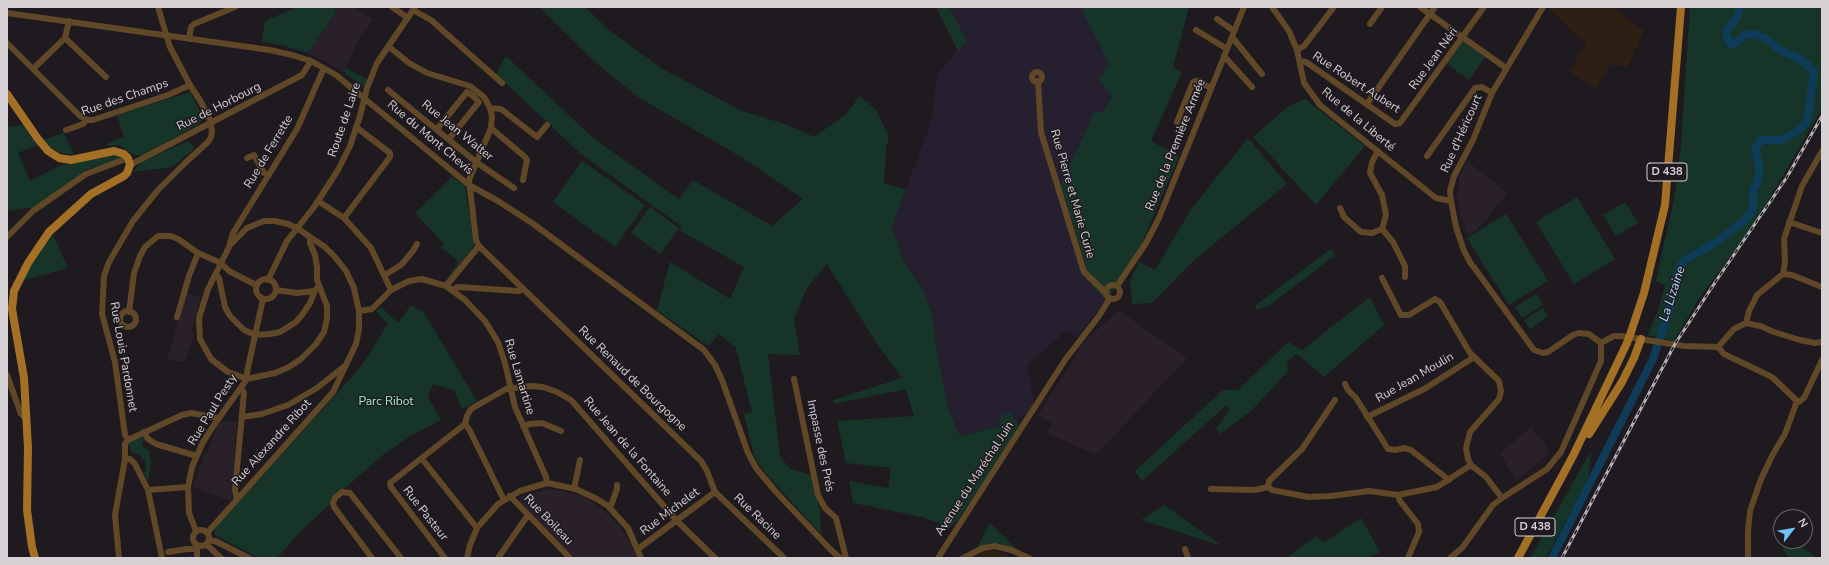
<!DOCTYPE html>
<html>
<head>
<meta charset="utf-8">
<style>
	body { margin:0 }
	#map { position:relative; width:1829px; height:565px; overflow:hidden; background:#1f1a1f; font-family:"Nunito Sans",sans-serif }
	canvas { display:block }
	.frame { position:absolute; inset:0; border:8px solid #d5d1d5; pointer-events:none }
	.north { position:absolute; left:1773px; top:509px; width:40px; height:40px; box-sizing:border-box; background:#1f1a1f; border:1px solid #686368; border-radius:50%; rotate:59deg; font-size:11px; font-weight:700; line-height:16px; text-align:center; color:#d5d1d5 }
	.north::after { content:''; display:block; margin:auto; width:14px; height:18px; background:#6dc2f3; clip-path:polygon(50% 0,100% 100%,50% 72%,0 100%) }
</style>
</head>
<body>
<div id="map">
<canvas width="1829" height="565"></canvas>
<div class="frame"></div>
<div class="north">N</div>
</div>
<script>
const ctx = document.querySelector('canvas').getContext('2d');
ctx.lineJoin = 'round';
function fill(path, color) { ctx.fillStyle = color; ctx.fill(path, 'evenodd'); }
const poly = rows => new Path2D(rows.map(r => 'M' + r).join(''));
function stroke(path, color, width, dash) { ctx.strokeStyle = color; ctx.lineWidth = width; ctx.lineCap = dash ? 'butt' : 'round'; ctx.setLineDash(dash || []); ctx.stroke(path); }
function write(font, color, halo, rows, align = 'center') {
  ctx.font = font + ' "Nunito Sans",sans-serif'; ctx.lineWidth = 3; ctx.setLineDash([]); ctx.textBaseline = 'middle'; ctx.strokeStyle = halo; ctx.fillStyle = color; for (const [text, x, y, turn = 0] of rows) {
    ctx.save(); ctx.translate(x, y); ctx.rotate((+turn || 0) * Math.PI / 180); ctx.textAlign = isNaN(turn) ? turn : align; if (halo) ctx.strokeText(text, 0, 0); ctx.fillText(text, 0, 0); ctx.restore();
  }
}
fill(poly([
	[333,7,354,7,373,20,360,37,344,72,308,53,337,12],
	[1467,161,1508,193,1477,230,1467,236,1458,206,1457,193,1460,175],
	[186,293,201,297,191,333,195,334,184,362,167,360],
	[1118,310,1187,358,1096,455,1047,433,1052,424,1038,415,1086,340],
	[222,421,237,422,231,501,193,487,205,453,207,452,217,428,216,427],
	[1531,427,1549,449,1547,455,1516,481,1500,453],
	[548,489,567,492,584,497,604,511,621,528,632,545,637,558,575,558,531,514,520,500,521,496]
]), '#29202a');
fill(poly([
	[1548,7,1613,7,1644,31,1627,68,1611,64,1596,88,1569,72,1587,42,1578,37],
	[987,551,997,551,1011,558,972,558,975,557,981,558,982,552]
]), '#2d1f13');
fill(poly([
	[949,7,1080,7,1109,64,1112,96,1103,112,1106,300,1076,338,1067,330,1027,365,1034,401,1030,412,1016,420,1010,413,1000,416,1002,426,960,436,948,408,937,351,932,313,924,293,903,259,892,226,930,125,938,74,966,40]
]), '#251f2f');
fill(poly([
	[297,7,333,7,337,11,308,53,285,46,262,42,265,21],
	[539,7,585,7,609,30,661,68,742,111,785,124,814,137,845,115,860,96,876,110,889,137,886,147,884,184,906,189,892,226,903,259,924,293,932,313,937,351,948,408,960,436,1001,426,1000,416,1010,413,1021,427,957,521,949,527,922,517,853,503,849,481,888,488,891,468,846,463,837,421,914,416,906,389,834,404,833,400,902,378,879,347,827,264,807,288,794,319,800,355,768,354,780,456,790,469,811,475,820,511,821,534,765,473,754,456,744,414,752,412,736,348,719,334,708,346,657,310,670,262,730,299,744,267,679,230,681,226,581,154,496,74,506,56,593,138,679,199,693,180,772,226,803,199,743,158,638,97,595,62],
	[936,7,949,7,967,40,958,51],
	[1080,7,1189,7,1173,67,1182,72,1151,141,1179,156,1135,260,1106,300,1093,288,1061,185,1095,111,1103,112,1112,96,1099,80,1109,64],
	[1690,7,1822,7,1822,109,1756,221,1698,300,1674,341,1648,335,1659,307,1665,285,1656,281,1675,194,1681,144],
	[1462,42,1465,42,1485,57,1469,80,1446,63],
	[345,68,367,79,365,85,362,86,344,72],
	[190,92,203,118,199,124,143,155,134,155,126,149,119,145,107,146,106,144,124,137,117,115],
	[1305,99,1365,146,1316,205,1253,137,1290,105],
	[22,124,37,145,18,153,30,181,61,165,114,155,123,158,86,170,35,207,7,211,7,150,9,147,7,145,7,126,14,127],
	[64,133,74,155,62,153,51,148,43,140],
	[1248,138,1287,184,1193,261,1152,303,1132,304,1130,281,1139,262,1155,270,1192,208],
	[188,141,195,148,172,167,133,172,142,162],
	[582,161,645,205,615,247,553,202],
	[452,177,465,186,474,246,446,282,444,282,459,262,441,247,444,244,415,213],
	[1577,197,1615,259,1574,284,1536,222],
	[1625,202,1638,223,1616,236,1603,215],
	[650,207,679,228,660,254,631,233],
	[1506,214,1548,281,1509,305,1467,238],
	[53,235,68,268,21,281,33,260],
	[1331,249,1335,255,1270,305,1257,310,1255,306],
	[1537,294,1543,305,1522,318,1515,307],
	[1370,297,1384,325,1324,377,1297,354,1287,361,1289,370,1251,411,1220,434,1216,429,1230,409,1227,406,1223,408,1142,481,1135,471,1223,390,1238,390,1288,342,1302,350],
	[411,305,424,313,477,401,462,409,454,390,433,384,428,397,441,420,412,435,384,454,335,497,333,501,299,533,277,558,259,558,215,535,215,528,359,369,370,353,388,324,376,311,381,307,398,323],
	[1543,308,1548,316,1530,329,1524,320],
	[139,437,144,438,142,446,149,451,151,463,148,482,143,472,146,471,145,461,140,455,135,453,132,453,129,445,130,443],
	[1591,451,1588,480,1546,558,1530,558],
	[1164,505,1222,546,1141,520],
	[1361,518,1380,552,1367,558,1286,558,1317,536,1323,543],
	[990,523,1018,550,998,543,990,543,977,548],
	[1781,536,1781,541,1795,541,1799,546,1814,555,1815,558,1792,558,1786,555,1778,537]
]), '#163528');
stroke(poly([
	[1552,558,1653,359,1668,315,1679,268,1685,260,1715,243,1744,221,1751,213,1753,208,1753,190,1757,183,1760,168,1755,149,1761,140,1778,140,1786,138,1800,129,1807,122,1814,73,1809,66,1800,59,1778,49,1767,39,1754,34,1744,35,1736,43,1730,44,1727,37,1727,30,1737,17,1740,7]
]), '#0e3c58', 8);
stroke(poly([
	[392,7,408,18],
	[1272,7,1289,31,1297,50,1304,83,1320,105,1436,198,1451,201],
	[1420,7,1506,68],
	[1543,7,1492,93,1473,140,1454,176,1450,191,1451,201,1456,227,1464,251,1470,262,1534,350,1543,353,1548,352,1573,335,1579,333,1589,334,1601,343],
	[413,10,431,20,502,83],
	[7,13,270,50,292,55,311,61,336,75,469,185,498,201,532,223,704,350,715,365,722,380,748,453,756,468,776,492,830,549,840,558],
	[1217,19,1234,31],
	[1370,24,1382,7],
	[1196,30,1227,49],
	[1232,37,1262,74],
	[65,38,106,77],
	[189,39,191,27,194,24,235,7],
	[7,43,80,116,87,120],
	[388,46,409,63,427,73,470,86,484,97,490,108,492,116,491,128,469,180,476,240,479,246,701,461,707,471,715,492,784,558],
	[1297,50,1304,46,1334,7],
	[1224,56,1252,87],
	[1300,61,1306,62,1395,124,1400,123,1484,7],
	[33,69,65,38,69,21],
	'1032 77a5 5 0 1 1 10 0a5 5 0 1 1-10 0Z',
	[1038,81,1041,132,1084,272,1106,293],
	[388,90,476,162,514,188],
	[1367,104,1435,7],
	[490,108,501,109,537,137,547,125],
	[1177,122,1193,82,1197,81,1211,88],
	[491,128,525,157,527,160,523,180],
	[437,129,467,92,473,96,479,102,449,139],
	[66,130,83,124,87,120,93,120,168,95,190,85],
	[1427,156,1475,88,1482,87,1492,93],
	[247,158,254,155,264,173,269,175],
	[130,165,302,75,311,61],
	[318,201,344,218,371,248,391,290],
	[1340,208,1344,217,1361,232,1372,233,1382,229,1386,215,1382,195,1370,173,1372,162,1378,151],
	[344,218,390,157,390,153,356,127],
	[264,221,275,221,288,224,297,228,310,237,310,243,315,255,317,267,317,280,327,306,327,319,324,332,316,344,301,359,289,367,275,373,247,379,228,372,211,359,200,339,199,318,208,289,230,245,247,228,264,221],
	[1789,222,1822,233],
	[1382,229,1393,242,1405,266,1405,277],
	[7,237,33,211,86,174,128,158],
	[230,243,233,233,297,129,324,68],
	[216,274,219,278,225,307,230,316,244,330,255,335,270,334,280,332,296,322,302,315,310,303,315,290,318,287],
	[1783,274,1792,275,1822,287],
	[385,275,401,265,413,251,417,244],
	[1382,278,1401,315,1409,315,1435,299,1440,302,1470,353,1499,381,1501,391,1499,399,1470,432,1466,448,1468,459,1471,465,1486,477,1502,498],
	'256 289a10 10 0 1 1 20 0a10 10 0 1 1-20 0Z',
	[268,280,287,241,314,207,338,170,350,146,360,116,367,88,377,63,415,7],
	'1106 292a7 7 0 1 1 14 0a7 7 0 1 1-14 0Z',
	[446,286,479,246],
	[1117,286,1146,243,1159,218,1244,7],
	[276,290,297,293,314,291],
	[452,290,458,287,519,291,523,289],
	[359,311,372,309,391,290,409,281,422,279,446,286,465,300,485,321,498,342,505,363,515,407,546,477,547,483],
	'120 319a8 8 0 1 1 16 0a8 8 0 1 1-16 0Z',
	[129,312,134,273,140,256,145,247,158,236,171,236,178,239,198,253,221,263,229,271,256,285],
	[177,317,189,276,198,253],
	[1746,323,1749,311,1757,295,1783,274,1785,262,1784,239,1787,230,1802,186,1822,151],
	[1601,343,1614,336,1621,336,1684,346,1718,347],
	[1718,347,1734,329,1746,323,1760,326,1774,332,1800,340,1815,343,1822,342],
	[1718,347,1724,354,1772,377,1797,401],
	[7,375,21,414,26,419],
	[794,379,818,495,825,508,836,518,846,558],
	[1345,384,1348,390,1356,398,1388,449,1395,450,1405,448,1411,450,1449,480],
	[1797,401,1799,402,1804,398,1822,360],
	[242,417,262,414,288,405,317,388,346,365],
	[1367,417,1426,388,1474,357],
	[465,424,469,429,504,500],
	[523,426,530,424,542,423,561,431],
	[144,432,148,439,156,444,197,456],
	[128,440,125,435,115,362,102,314,104,276,109,262,133,221,158,190,185,163,208,142,211,137,212,131,210,120,201,102,190,85,170,47,158,7],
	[125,459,130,459,135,464,148,490,162,558],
	[422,459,477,528],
	[1268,487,1269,481,1302,449,1335,400],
	[574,489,580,460],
	[1211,489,1255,490,1268,487,1272,490,1308,497,1331,496,1369,491,1398,495,1400,501,1418,524,1419,532,1408,558],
	[148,490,188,487],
	[1398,495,1437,487,1471,465],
	[510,496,570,558],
	[237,499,235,490,244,393,241,388],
	[610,508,617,489,617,485],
	'193 538a8 8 0 1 1 16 0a8 8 0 1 1-16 0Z',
	[196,531,189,513,188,487,192,467,203,442,214,425,247,379,247,372,263,299],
	[207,533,333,392,356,344,359,329,359,311,354,288,346,271,335,257,325,247,310,237],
	[209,540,215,541,249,558],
	[206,544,221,558],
	[638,549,715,492],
	[1185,549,1188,558],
	[168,552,187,549,197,549],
	[119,558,115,515,125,459,125,444,128,440,182,415,191,413,218,418],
	[197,558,197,546],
	[372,558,334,507,333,503,335,498,342,492,350,493,401,558],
	[445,558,391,487,390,483,465,424,467,416,471,409,506,389,531,386,543,387,557,392,571,400,677,521,715,558],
	[467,558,470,545,477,528,498,504,520,491,547,483,576,489,597,499,608,506,628,528,641,558],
	[498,558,528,515],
	[938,558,1065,360,1099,316,1110,298],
	[963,558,983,548,995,546,1011,550,1029,558],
	[1450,558,1462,548,1493,505,1502,498,1547,469,1561,452,1601,361,1601,343],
	[1748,558,1748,531,1750,511,1761,479,1773,454,1785,434,1797,401]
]), '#604727', 6);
stroke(poly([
	[7,94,38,139,48,151,59,158,71,160,114,151,124,154,128,158,130,165,127,173,124,176,91,194,49,232,28,263,14,291,12,309,24,378,28,448,27,510,32,547,35,558],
	[1631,332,1644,293,1665,205,1681,7],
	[1589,434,1622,382,1634,358,1641,339],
	[1518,558,1573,456,1627,343]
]), '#a47025', 8);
const rail = poly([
	[1562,558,1675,344,1716,281,1787,177,1822,116]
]);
stroke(rail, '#b5b1b5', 3);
stroke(rail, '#1f1a1f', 1.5, [4.5]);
stroke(poly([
	[1627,343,1631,332]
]), '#a47025', 8);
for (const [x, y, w] of [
	[1667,172,40],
	[1535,527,40]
]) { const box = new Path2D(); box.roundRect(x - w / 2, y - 9, w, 18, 3); ctx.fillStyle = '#1f1a1f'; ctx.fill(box); stroke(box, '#d5d1d5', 1); }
write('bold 11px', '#d5d1d5', null, [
	["D 438",1667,172],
	["D 438",1535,527]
]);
write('12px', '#d5d1d5', '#1f1a1f', [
	["Rue Jean Néri",1434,59,-54],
	["Rue Robert Aubert",1356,83,33],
	["Rue des Champs",125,98,-19],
	["Rue de Horbourg",219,107,-27],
	["Route de Laire",345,120,-71],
	["Rue de la Liberté",1358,120,40],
	["Rue Jean Walter",457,131,39],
	["Rue d'Héricourt",1462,134,-66],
	["Rue du Mont Chevis",430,138,40],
	["Rue de la Première Armée",1176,145,-68],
	["Rue de Ferrette",269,152,-59],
	["Rue Pierre et Marie Curie",1072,194,74],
	["Rue Louis Pardonnet",123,357,80],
	["Rue Lamartine",519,377,73],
	["Rue Jean Moulin",1415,378,-30],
	["Rue Renaud de Bourgogne",632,379,44],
	["Rue Paul Pesty",213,410,-58],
	["Rue Alexandre Ribot",272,443,-48],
	["Impasse des Prés",820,446,78],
	["Rue Jean de la Fontaine",627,447,49],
	["Avenue du Maréchal Juin",975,479,-57],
	["Rue Michelet",670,512,-37],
	["Rue Pasteur",425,514,52],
	["Rue Racine",757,517,44],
	["Rue Boileau",548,520,46]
]);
write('12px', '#9cf0c8', '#1f1a1f', [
	["Parc Ribot",386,402]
]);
write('italic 13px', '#b3dbf9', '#1f1a1f', [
	["La Lizaine",1673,294,-72]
]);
</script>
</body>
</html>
